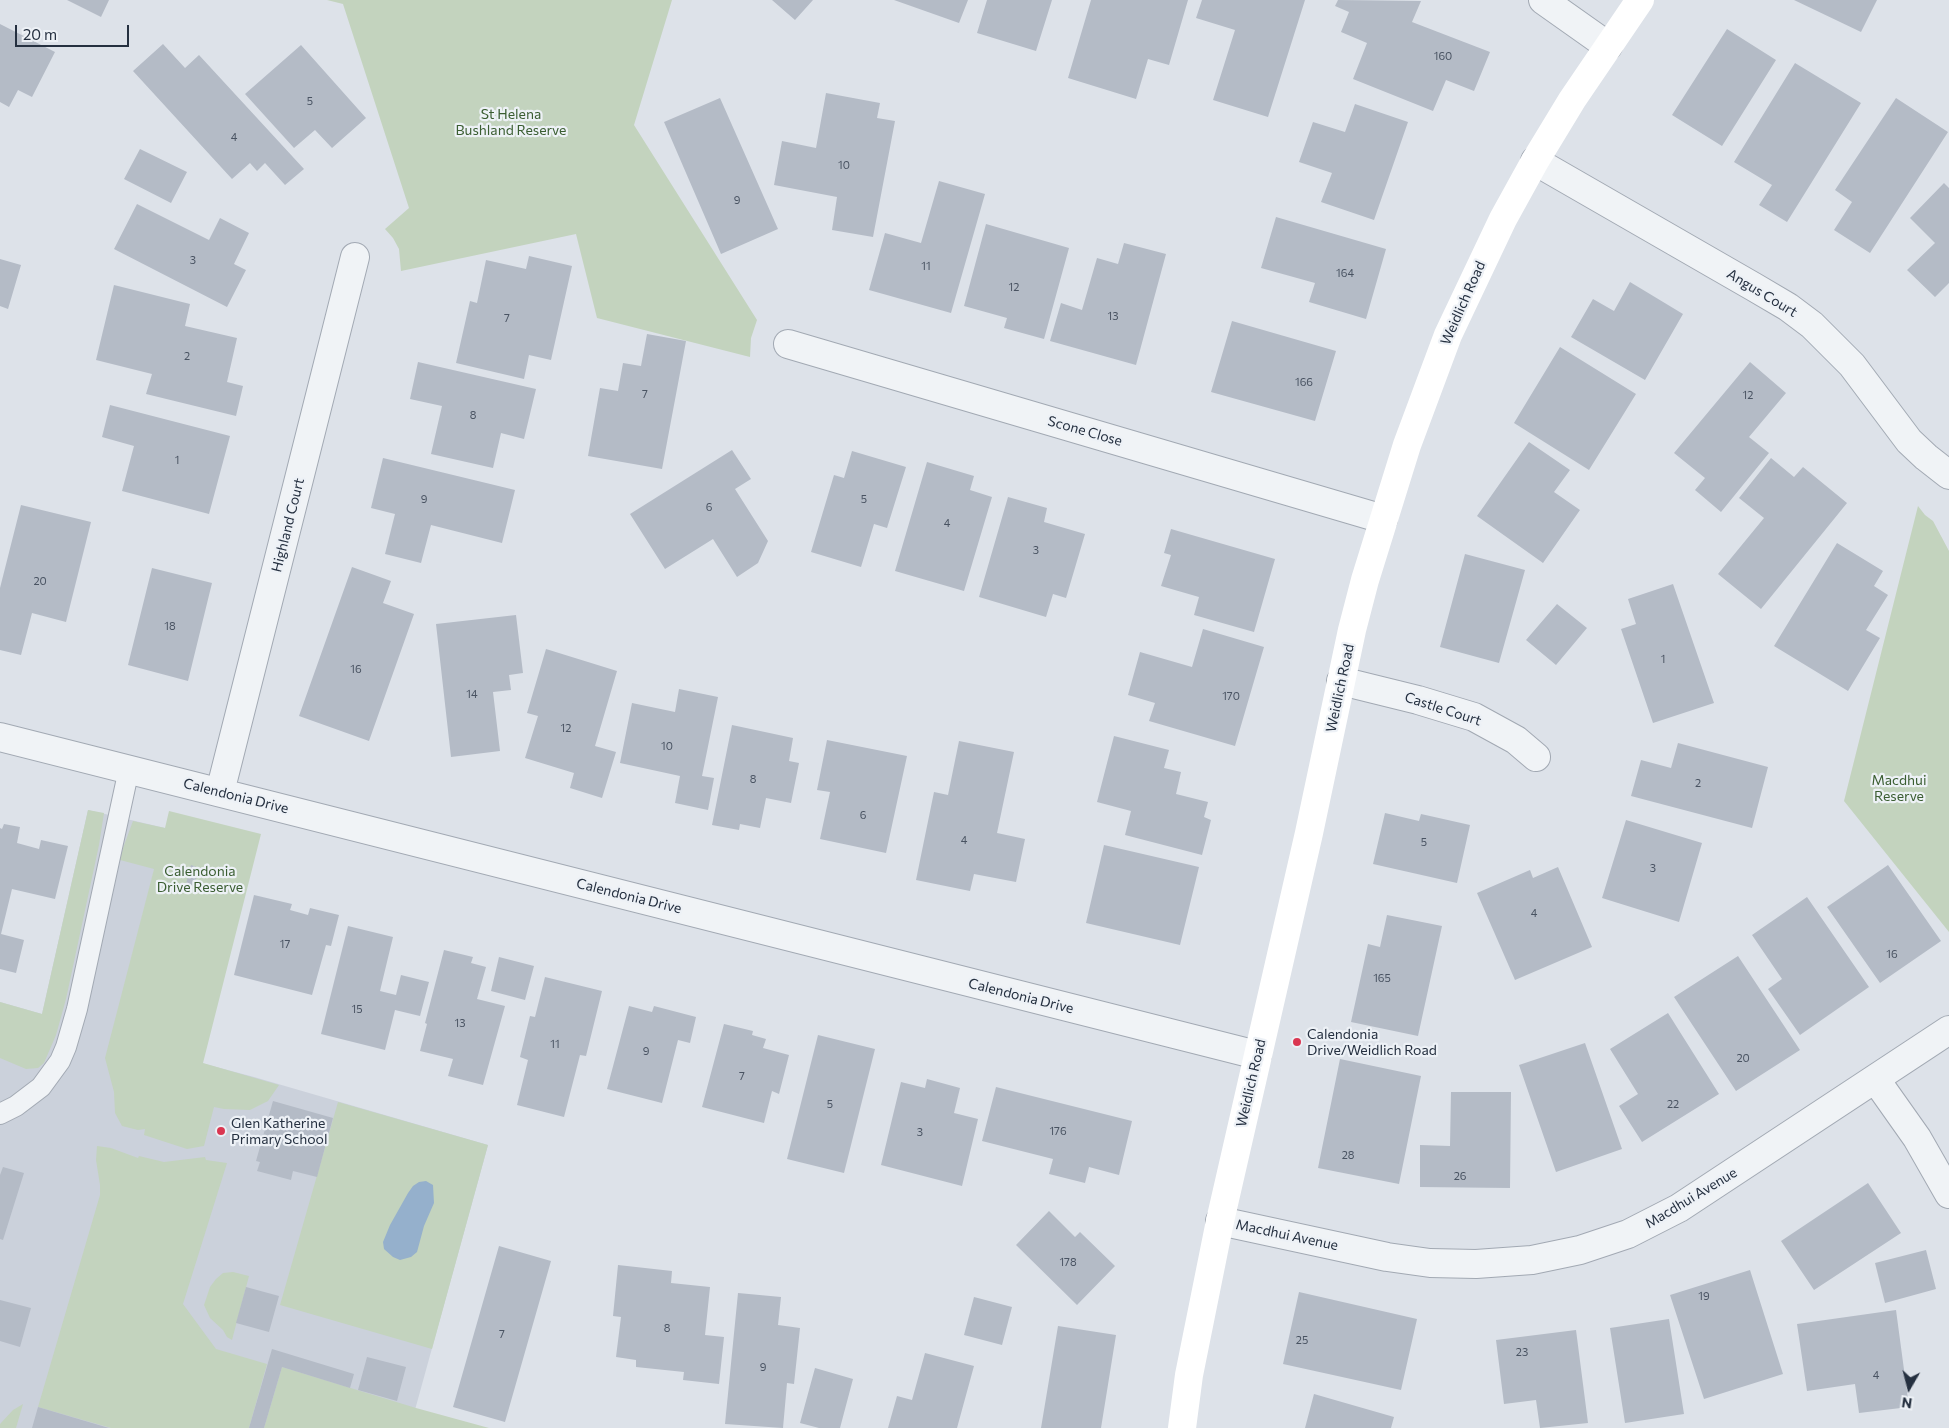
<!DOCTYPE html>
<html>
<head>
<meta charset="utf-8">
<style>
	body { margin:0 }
	#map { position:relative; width:1949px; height:1428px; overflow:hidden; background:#dde2e9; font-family:Commissioner,sans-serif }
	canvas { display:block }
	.north { position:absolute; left:1884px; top:1363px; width:50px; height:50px; -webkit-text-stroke:4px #edf1f6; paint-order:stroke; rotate:188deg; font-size:14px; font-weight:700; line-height:20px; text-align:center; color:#253040 }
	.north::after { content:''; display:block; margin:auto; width:18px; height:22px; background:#253040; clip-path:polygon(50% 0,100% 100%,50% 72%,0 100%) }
	.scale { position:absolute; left:15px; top:25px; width:114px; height:22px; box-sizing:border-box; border:2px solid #253040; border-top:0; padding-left:6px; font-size:15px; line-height:18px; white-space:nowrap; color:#253040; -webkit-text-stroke:4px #edf1f6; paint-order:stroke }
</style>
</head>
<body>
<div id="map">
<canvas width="1949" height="1428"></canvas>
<div class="north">N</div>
<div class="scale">20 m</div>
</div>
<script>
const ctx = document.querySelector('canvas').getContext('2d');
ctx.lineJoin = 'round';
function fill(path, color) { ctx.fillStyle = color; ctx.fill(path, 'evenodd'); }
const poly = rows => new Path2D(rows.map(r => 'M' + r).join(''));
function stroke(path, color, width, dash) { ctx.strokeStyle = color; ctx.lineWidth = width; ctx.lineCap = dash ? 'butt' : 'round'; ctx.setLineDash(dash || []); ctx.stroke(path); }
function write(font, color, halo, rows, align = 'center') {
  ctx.font = font + ' Commissioner,sans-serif'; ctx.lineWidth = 4.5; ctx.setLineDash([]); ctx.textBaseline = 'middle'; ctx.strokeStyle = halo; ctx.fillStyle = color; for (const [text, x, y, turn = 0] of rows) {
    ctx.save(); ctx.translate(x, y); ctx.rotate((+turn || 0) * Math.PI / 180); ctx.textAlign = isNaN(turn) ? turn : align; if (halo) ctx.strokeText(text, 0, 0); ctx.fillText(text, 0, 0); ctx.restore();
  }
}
fill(poly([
	[88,810,165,828,111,1039,254,1077,488,1145,410,1428,0,1428,0,1002,42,1014]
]), '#cbd1db');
fill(poly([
	[327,0,672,0,634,125,757,320,751,338,750,357,597,318,576,234,401,271,399,249,393,238,385,229,409,208,343,4],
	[1918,506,1925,515,1933,521,1949,551,1949,932,1844,801],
	[88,810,104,813,99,845,66,999,56,1035,44,1063,38,1068,26,1069,0,1058,0,1002,42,1014],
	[169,811,261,834,203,1063,279,1085,268,1101,250,1110,224,1109,214,1107,204,1146,187,1149,144,1135,145,1129,138,1130,122,1126,115,1113,114,1092,105,1058,154,869,120,860,123,848,133,821,165,828],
	[338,1102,488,1145,432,1349,280,1305],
	[97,1146,111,1148,138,1158,139,1156,164,1162,205,1157,206,1160,227,1163,183,1304,216,1349,267,1364,249,1428,111,1428,38,1407,100,1195,100,1185,96,1160],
	[233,1272,249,1276,232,1340,227,1337,223,1330,210,1318,204,1305,210,1287,216,1279,223,1273],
	[282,1367,416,1408,489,1428,264,1428],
	[23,1404,16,1428,0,1428,0,1424,13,1410]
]), '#c3d3be');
fill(poly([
	[426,1181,433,1185,434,1203,424,1226,417,1252,411,1257,400,1260,393,1257,384,1249,383,1242,390,1225,408,1193,413,1186,419,1182]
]), '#95b0cc');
fill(poly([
	[67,0,109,0,101,17],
	[772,0,813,0,795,20],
	[894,0,968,0,959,23],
	[987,0,1052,0,1036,51,977,33],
	[1091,0,1188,0,1169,65,1148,59,1136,99,1068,78],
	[1202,0,1305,0,1268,117,1213,100,1235,30,1196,18],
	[1338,0,1421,1,1412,22,1490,52,1474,91,1446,80,1433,111,1353,79,1367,43,1341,32,1349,12,1335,6],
	[1794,0,1877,0,1861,32],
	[0,24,55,52,32,97,18,90,9,107,0,102],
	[1727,29,1776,60,1722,146,1672,115],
	[163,44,185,68,199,55,304,169,285,185,265,163,257,171,250,163,232,179,133,71],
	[301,45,366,118,332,148,315,130,294,148,245,94],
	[1795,63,1861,103,1787,222,1759,205,1772,185,1734,162],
	[826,93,880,103,877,118,895,121,873,237,832,230,837,197,774,185,782,141,816,148],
	[720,98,778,229,721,254,664,122],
	[1896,98,1948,132,1870,253,1834,230,1852,202,1835,190],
	[1355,104,1408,122,1374,220,1321,202,1332,173,1299,162,1313,122,1345,132],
	[140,149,187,172,171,203,124,179],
	[939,181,985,194,951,313,869,290,885,233,921,243],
	[1944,183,1949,188,1949,283,1935,297,1907,270,1935,243,1910,218],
	[137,204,209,240,220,218,249,233,234,264,246,270,227,307,114,249],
	[1276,217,1386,249,1366,319,1309,302,1315,283,1261,268],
	[986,224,1069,248,1044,339,1004,328,1007,318,964,306],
	[1124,243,1166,254,1136,365,1050,341,1061,303,1082,310,1097,258,1118,264],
	[529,256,572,266,551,360,529,355,524,379,456,363,470,301,477,303,486,260,526,269],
	[0,259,21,265,8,309,0,306],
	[1630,282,1683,314,1645,380,1571,337,1593,299,1614,311],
	[114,285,190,304,185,326,237,338,227,382,243,386,236,416,146,394,152,374,96,360],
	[1232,321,1336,351,1315,421,1211,392],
	[647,334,686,341,662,469,588,456,600,388,618,391,623,363,641,366],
	[1560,347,1636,394,1589,470,1514,423],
	[418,362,536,389,524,439,501,433,493,468,431,454,442,406,410,399],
	[1750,362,1786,393,1749,437,1769,453,1721,512,1695,490,1705,478,1674,453],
	[110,405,230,436,209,514,122,491,134,446,102,437],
	[1529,442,1570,470,1554,492,1580,510,1543,563,1477,516],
	[732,450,751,479,735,489,768,541,758,563,737,577,713,539,665,569,630,514],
	[852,451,906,467,887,528,874,524,861,567,811,552,834,475,844,478],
	[383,458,515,490,502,543,431,525,421,563,385,554,395,514,371,508],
	[1771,458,1794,477,1803,467,1847,503,1761,609,1718,574,1764,518,1739,498],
	[927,462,974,476,970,490,992,497,964,591,895,571],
	[1008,497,1047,508,1044,522,1085,534,1066,598,1053,594,1046,617,979,597],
	[21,505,91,522,66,622,32,613,21,655,0,650,0,588],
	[1171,529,1275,559,1254,632,1194,615,1199,597,1161,586,1171,555,1164,553],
	[1837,543,1883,571,1874,586,1888,595,1866,630,1880,638,1848,691,1774,646],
	[1465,554,1525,570,1499,663,1440,647],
	[352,567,391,581,383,603,414,614,369,741,299,716],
	[152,568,212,583,188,681,128,665],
	[1673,584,1714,703,1653,723,1621,629,1636,624,1628,599],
	[1557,604,1587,628,1556,665,1526,640],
	[516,615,523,673,509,675,511,690,493,692,500,751,451,757,436,624],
	[1203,629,1264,647,1235,746,1149,721,1155,703,1128,695,1140,652,1192,667],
	[546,649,617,671,595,746,616,752,602,798,570,788,574,773,525,758,538,716,527,713],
	[679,689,718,697,702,776,714,778,708,810,675,803,680,776,620,763,632,703,675,712],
	[732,725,793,738,789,761,799,763,791,803,766,798,760,828,740,824,739,830,712,825],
	[1114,736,1169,750,1164,768,1181,772,1176,794,1208,802,1204,817,1211,820,1202,855,1125,835,1131,811,1097,802],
	[827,740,907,756,886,853,820,839,830,792,817,790],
	[959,741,1014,752,997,833,1025,839,1016,882,974,874,970,891,916,880,934,792,948,795],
	[1678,743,1768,767,1752,828,1631,796,1641,760,1671,768],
	[1385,813,1419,821,1421,814,1470,825,1457,883,1373,864],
	[1626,820,1702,843,1679,922,1602,898],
	[4,824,20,827,17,843,39,849,41,840,68,846,55,899,12,889,1,934,24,940,16,973,0,969,0,828,2,829],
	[1104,845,1199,867,1180,945,1086,923],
	[191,865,199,868,194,886,186,884],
	[1888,865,1941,941,1880,983,1827,907],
	[1558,867,1592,947,1515,980,1477,893,1530,870,1533,878],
	[254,895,292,904,290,910,308,915,310,908,339,915,331,946,326,945,312,995,234,975],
	[1807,897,1869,987,1800,1035,1768,989,1782,979,1752,935],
	[1387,915,1442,926,1418,1036,1351,1022,1368,944,1380,947],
	[348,926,393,937,380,991,396,995,401,975,429,982,420,1016,395,1010,385,1050,321,1034],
	[444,950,473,957,471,963,486,967,477,999,505,1006,483,1085,448,1076,453,1059,420,1051,427,1024,425,1023],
	[1738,956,1800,1050,1736,1091,1674,997],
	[499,957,534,966,525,1000,491,991],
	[545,977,602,991,586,1056,580,1055,564,1117,517,1105,528,1060,520,1057,530,1016,535,1017],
	[629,1006,652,1012,654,1006,696,1017,690,1043,678,1040,662,1103,607,1089],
	[1668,1013,1719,1094,1642,1142,1619,1106,1638,1094,1610,1049],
	[724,1024,753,1031,752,1035,766,1039,763,1048,789,1055,779,1094,772,1091,764,1123,702,1107],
	[818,1035,875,1049,844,1173,787,1159],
	[1585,1043,1622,1149,1556,1172,1519,1065],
	[1340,1059,1421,1076,1399,1184,1318,1168],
	[927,1079,960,1088,954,1113,978,1119,962,1186,881,1165,901,1082,925,1088],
	[996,1087,1132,1121,1119,1175,1089,1167,1085,1183,1049,1174,1053,1159,982,1141],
	[1451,1092,1511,1092,1510,1188,1420,1187,1420,1145,1450,1146],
	[273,1101,333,1118,317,1177,293,1171,291,1180,257,1171,260,1162,256,1161],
	[3,1167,24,1173,3,1240,0,1239,0,1175],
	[1868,1183,1901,1233,1814,1290,1781,1241],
	[1049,1211,1075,1237,1080,1232,1115,1266,1077,1305,1016,1245],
	[499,1246,551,1261,505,1422,453,1407],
	[1926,1250,1936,1289,1885,1303,1875,1263],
	[618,1265,672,1271,671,1283,710,1287,705,1335,724,1337,719,1384,683,1380,684,1372,636,1367,636,1360,616,1357,621,1317,613,1316],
	[1750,1270,1783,1374,1704,1399,1670,1295],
	[246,1287,279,1296,269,1332,236,1323],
	[1299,1292,1417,1319,1401,1390,1283,1364],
	[738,1293,781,1297,778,1325,800,1328,794,1384,787,1383,783,1428,725,1424],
	[974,1297,1012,1307,1002,1345,964,1335],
	[0,1300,31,1308,20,1347,0,1341],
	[1896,1310,1909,1407,1859,1413,1855,1384,1807,1391,1797,1324],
	[1669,1319,1684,1414,1625,1423,1610,1328],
	[1058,1326,1116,1335,1101,1428,1041,1428],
	[1576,1330,1588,1423,1540,1428,1536,1400,1504,1404,1496,1340],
	[272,1349,354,1374,350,1388,282,1367,264,1428,249,1428],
	[925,1353,974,1366,957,1428,888,1428,897,1396,912,1400],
	[367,1357,406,1367,397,1401,358,1390],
	[815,1368,853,1379,840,1428,819,1428,800,1423],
	[1314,1394,1394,1417,1391,1428,1305,1428],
	[38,1407,109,1428,32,1428]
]), '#b4bbc6');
const lane = poly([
	[0,1114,16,1106,41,1087,60,1061,66,1047,77,1009,129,769]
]);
const street = poly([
	[1543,0,1608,46],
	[1535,161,1754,287,1788,307,1812,325,1852,365,1909,441,1926,457,1949,475],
	[788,344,1383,519],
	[1341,681,1418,700,1474,717,1516,740,1536,757],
	[0,737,1257,1055],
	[220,792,355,257],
	[1876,1080,1917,1138,1949,1194],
	[1220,1221,1387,1257,1430,1263,1476,1264,1532,1260,1580,1250,1628,1234,1679,1208,1949,1030]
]);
stroke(lane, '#a2a9b3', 22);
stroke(street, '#a2a9b3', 30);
stroke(lane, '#f0f3f6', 20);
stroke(street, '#f0f3f6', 28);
stroke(poly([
	[1182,1428,1189,1375,1220,1221,1309,833,1352,630,1365,580,1407,445,1448,335,1503,219,1535,161,1572,100,1640,0]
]), '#fff', 28);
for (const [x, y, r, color] of [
	[1297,1042,5,"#da3651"],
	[221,1131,5,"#da3651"]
]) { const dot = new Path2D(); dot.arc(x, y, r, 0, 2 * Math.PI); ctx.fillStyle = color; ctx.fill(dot); stroke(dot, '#edf1f6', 2); }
write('11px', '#495362', null, [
	["160",1443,56],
	["5",310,101],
	["4",234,137],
	["10",844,165],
	["9",737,200],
	["3",193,260],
	["11",926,266],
	["164",1345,273],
	["12",1014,287],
	["13",1113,316],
	["7",507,318],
	["2",187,356],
	["166",1304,382],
	["7",645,394],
	["12",1748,395],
	["8",473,415],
	["1",177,460],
	["9",424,499],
	["5",864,499],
	["6",709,507],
	["4",947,523],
	["3",1036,550],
	["20",40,581],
	["18",170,626],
	["1",1663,659],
	["16",356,669],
	["14",472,694],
	["170",1231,696],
	["12",566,728],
	["10",667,746],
	["8",753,779],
	["2",1698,783],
	["6",863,815],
	["4",964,840],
	["5",1424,842],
	["3",1653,868],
	["4",1534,913],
	["17",285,944],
	["16",1892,954],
	["165",1382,978],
	["15",357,1009],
	["13",460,1023],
	["11",555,1044],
	["9",646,1051],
	["20",1743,1058],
	["7",742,1076],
	["5",830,1104],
	["22",1673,1104],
	["176",1058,1131],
	["3",920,1132],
	["28",1348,1155],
	["26",1460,1176],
	["178",1068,1262],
	["19",1704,1296],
	["8",667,1328],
	["7",502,1334],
	["25",1302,1340],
	["23",1522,1352],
	["9",763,1367],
	["4",1876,1375]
]);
write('14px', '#3a5d31', '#edf1f6', [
	["St Helena",511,114],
	["Bushland Reserve",511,130],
	["Macdhui",1899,780],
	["Reserve",1899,796],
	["Calendonia",200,871],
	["Drive Reserve",200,887]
]);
write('14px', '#253040', '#edf1f6', [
	["Angus Court",1762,293,31],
	["Weidlich Road",1463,303,-66],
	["Scone Close",1085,431,16],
	["Highland Court",288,525,-76],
	["Weidlich Road",1340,688,-78],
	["Castle Court",1443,709,18],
	["Calendonia Drive",236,796,14],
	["Calendonia Drive",629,896,14],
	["Calendonia Drive",1021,996,14],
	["Weidlich Road",1251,1083,-77],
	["Macdhui Avenue",1691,1198,-31],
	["Macdhui Avenue",1287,1235,12]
]);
write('14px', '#253040', '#edf1f6', [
	["Calendonia",1307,1034],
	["Drive/Weidlich Road",1307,1050],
	["Glen Katherine",231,1123],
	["Primary School",231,1139]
], 'left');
</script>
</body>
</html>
